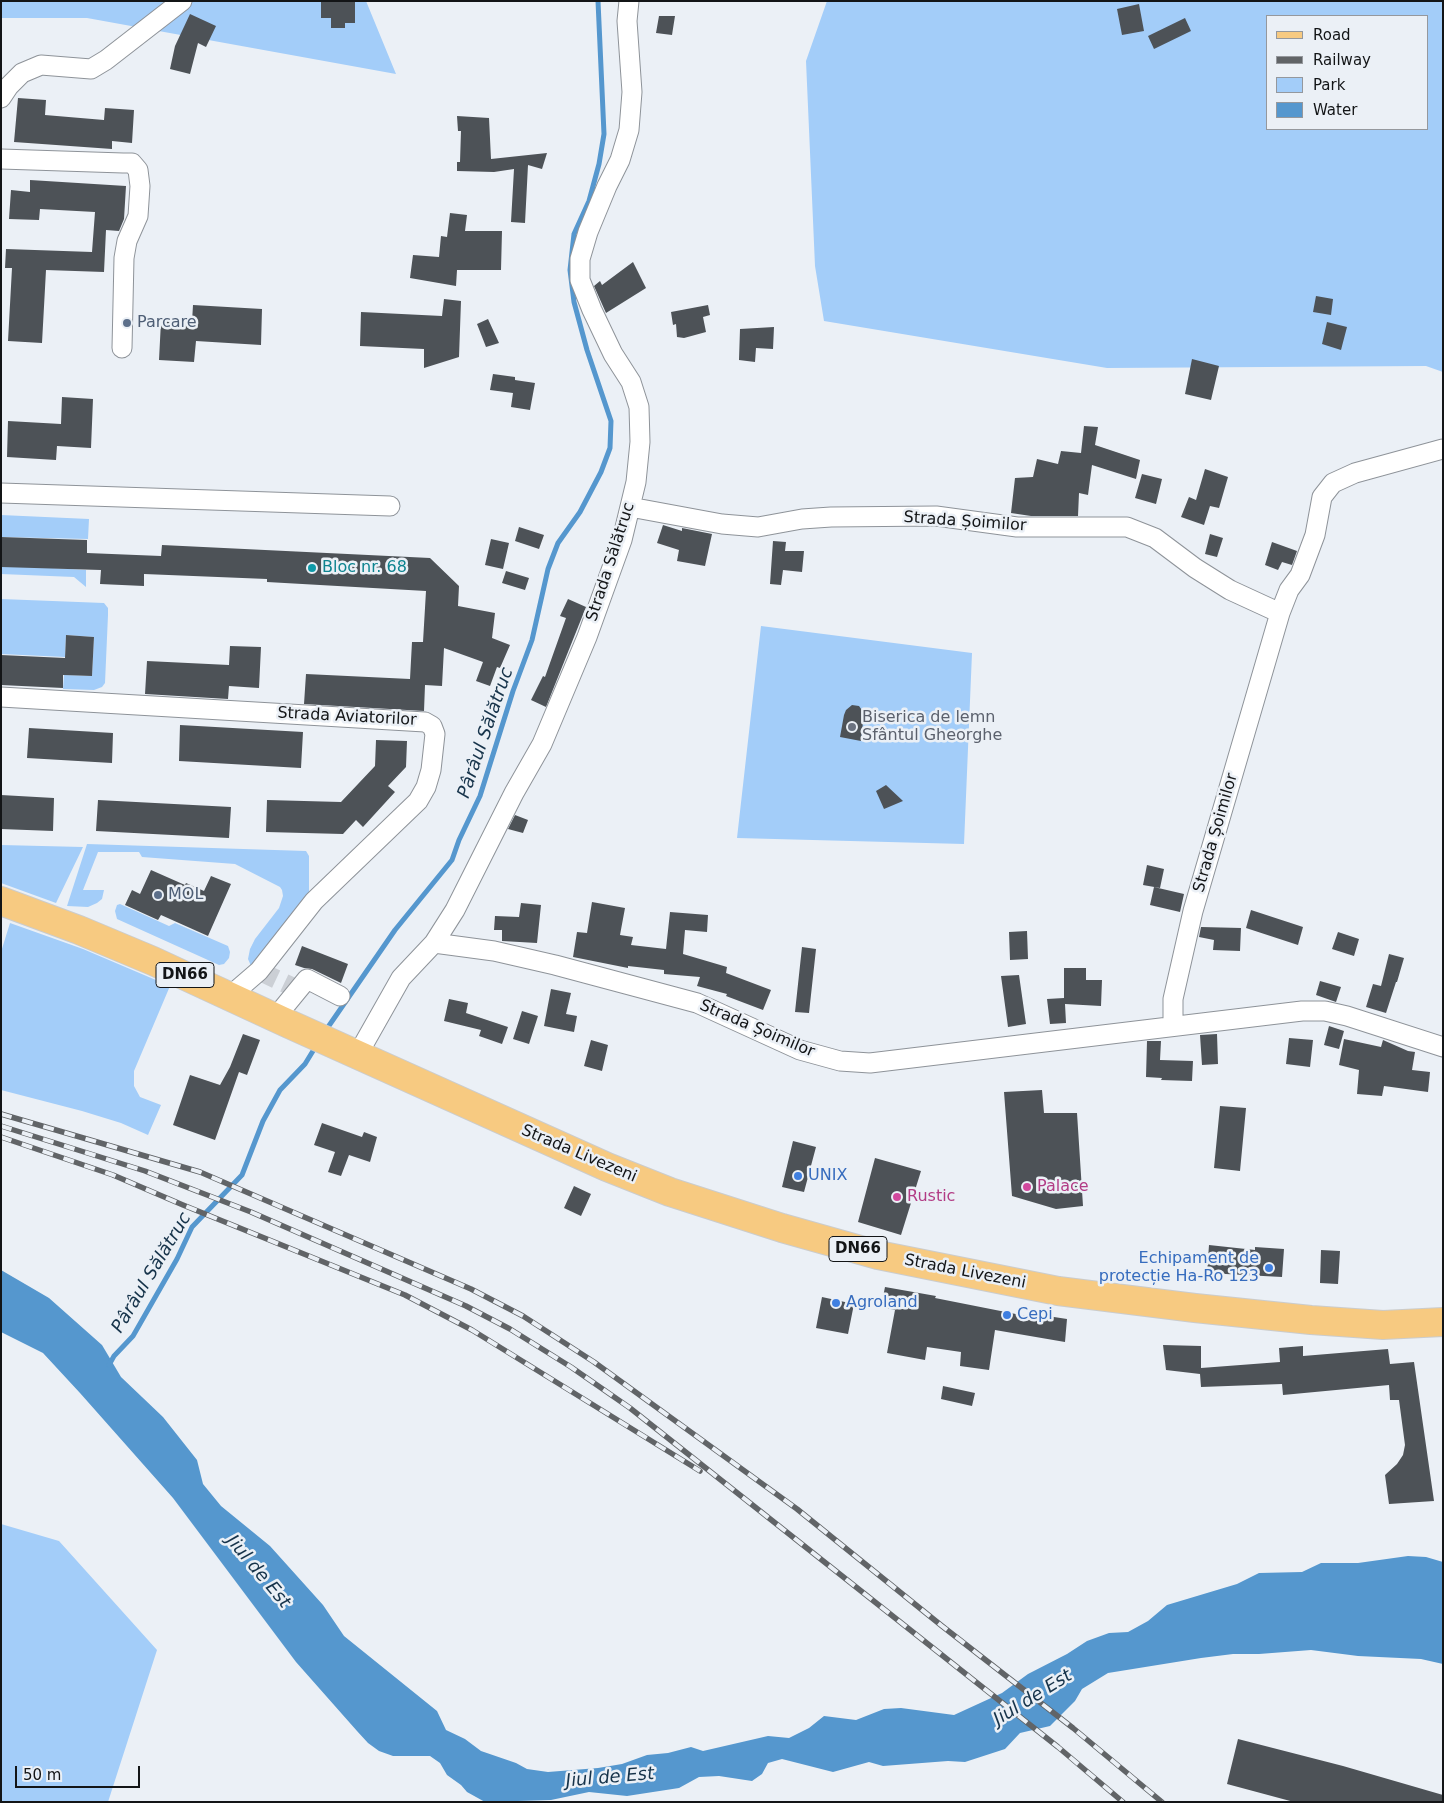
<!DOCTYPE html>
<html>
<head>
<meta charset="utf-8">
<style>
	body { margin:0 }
	#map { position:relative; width:1444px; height:1803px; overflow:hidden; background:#ebf0f6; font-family:"DejaVu Sans",sans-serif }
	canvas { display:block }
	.frame { position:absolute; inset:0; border:2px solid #131517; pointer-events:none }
	.legend { position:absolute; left:1266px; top:15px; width:162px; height:115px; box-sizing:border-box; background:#ebf0f6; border:1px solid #95989d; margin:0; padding:6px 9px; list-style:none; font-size:15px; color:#131517 }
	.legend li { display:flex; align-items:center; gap:10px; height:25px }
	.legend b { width:25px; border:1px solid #95989d }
	.scale { position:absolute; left:15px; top:1766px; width:125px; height:22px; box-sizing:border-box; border:2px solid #131517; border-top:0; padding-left:6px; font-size:15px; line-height:18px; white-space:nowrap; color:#131517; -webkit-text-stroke:4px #ebf0f6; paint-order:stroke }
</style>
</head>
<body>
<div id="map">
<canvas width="1444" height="1803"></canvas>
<div class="frame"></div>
<ul class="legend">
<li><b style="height:6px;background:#f7ca81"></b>Road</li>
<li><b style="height:6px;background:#616467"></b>Railway</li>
<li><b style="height:14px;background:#a3cdf9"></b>Park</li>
<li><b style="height:14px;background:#5597ce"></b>Water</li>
</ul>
<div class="scale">50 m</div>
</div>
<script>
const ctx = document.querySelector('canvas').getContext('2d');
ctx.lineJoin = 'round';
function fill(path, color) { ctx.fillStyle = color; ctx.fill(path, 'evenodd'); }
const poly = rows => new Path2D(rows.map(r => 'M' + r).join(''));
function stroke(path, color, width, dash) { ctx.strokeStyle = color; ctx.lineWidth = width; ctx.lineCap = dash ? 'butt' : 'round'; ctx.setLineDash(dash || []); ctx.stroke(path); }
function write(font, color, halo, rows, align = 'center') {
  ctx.font = font + ' "DejaVu Sans",sans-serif'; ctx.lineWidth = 5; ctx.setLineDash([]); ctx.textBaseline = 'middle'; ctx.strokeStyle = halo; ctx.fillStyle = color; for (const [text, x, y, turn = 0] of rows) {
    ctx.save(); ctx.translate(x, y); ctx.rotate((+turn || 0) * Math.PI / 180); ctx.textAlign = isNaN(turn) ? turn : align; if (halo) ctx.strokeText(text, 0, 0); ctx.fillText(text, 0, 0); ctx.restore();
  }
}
fill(poly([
	[1,1,366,1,396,74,87,18,1,18],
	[827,1,1443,1,1443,372,1426,366,1107,368,824,321,815,266,806,61],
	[1268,16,1428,16,1428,129,1268,129],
	[1,515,89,519,88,539,1,537],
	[1,565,86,570,86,587,74,577,1,574],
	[1,599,104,603,108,608,108,615,105,683,102,687,94,690,63,689,64,675,92,676,94,637,66,635,65,657,1,654],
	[761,626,972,653,964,844,737,838],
	[87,844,306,851,309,856,309,896,251,966,248,959,250,949,255,939,279,908,283,896,282,890,280,887,235,864,142,857,139,852,98,852,83,890,104,890,102,899,97,903,88,907,67,906],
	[1,845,83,847,56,903,1,883],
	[120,904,169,926,175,923,228,946,230,952,229,958,224,964,219,965,117,919,115,911,117,905],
	[10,923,83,949,170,986,134,1071,134,1086,140,1097,161,1105,148,1135,121,1123,82,1111,1,1090,1,952],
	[1,1524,59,1541,157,1650,108,1802,1,1802]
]), '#a3cdf9');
fill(poly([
	[1,1270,49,1298,102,1345,121,1377,163,1417,197,1460,203,1484,221,1506,270,1546,323,1605,344,1636,437,1711,446,1730,465,1739,481,1751,516,1763,527,1769,548,1772,598,1768,622,1764,647,1755,668,1753,691,1747,703,1751,768,1736,789,1738,809,1728,824,1716,856,1720,884,1709,901,1708,954,1715,1002,1693,1028,1674,1067,1654,1087,1641,1109,1633,1128,1632,1148,1621,1167,1605,1237,1584,1259,1573,1302,1572,1321,1563,1358,1563,1408,1556,1426,1557,1443,1562,1443,1664,1421,1659,1358,1656,1311,1650,1259,1654,1233,1654,1201,1658,1108,1673,1082,1689,1075,1701,1050,1726,1020,1733,1005,1749,965,1762,948,1761,883,1766,869,1762,833,1772,782,1759,768,1763,762,1774,752,1781,719,1776,699,1777,679,1788,627,1796,589,1792,551,1800,485,1802,467,1792,461,1785,447,1775,440,1763,430,1756,393,1756,379,1751,368,1743,357,1731,296,1662,173,1498,80,1393,43,1353,1,1332]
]), '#5597ce');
stroke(poly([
	[326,1030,395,930,452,860,459,840,480,796,513,691,532,640,548,569,558,543,580,512,601,472,610,448,611,421,587,350,574,302,570,270,574,234,589,201,599,164,604,134,598,1],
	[109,1365,114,1356,133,1336,177,1259,192,1227,242,1175,263,1121,280,1090,305,1064,316,1046]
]), '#5597ce', 5);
fill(poly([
	[321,1,355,1,355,23,345,23,345,28,331,28,331,18,321,18],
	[1139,4,1144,31,1122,35,1117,9],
	[190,14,216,26,206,47,198,43,190,74,170,69,175,46],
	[659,16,675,16,672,35,656,33],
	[1185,18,1191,31,1154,49,1148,36],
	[18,98,46,100,45,115,104,120,105,108,134,110,132,143,112,141,112,149,14,142],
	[457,116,489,118,491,159,547,153,542,169,528,165,525,223,511,222,514,169,494,172,457,171,457,162,460,162,461,131,458,131],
	[30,180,126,186,124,219,119,231,106,230,104,272,46,270,42,343,8,341,12,268,5,268,6,249,92,252,95,212,40,209,39,220,9,219,11,190,30,192],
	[450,213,467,215,465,231,502,231,501,270,457,270,456,286,410,278,413,255,439,257,441,236,447,237],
	[633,262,646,288,606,313,594,286,600,281,602,285],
	[1316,296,1333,299,1331,315,1313,312],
	[444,299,461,301,459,357,424,368,424,349,360,346,361,312,442,316],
	[193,305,262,309,261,345,196,341,194,362,159,360,161,321,192,322],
	[708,305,710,315,703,317,706,332,684,338,677,337,676,324,673,325,671,312],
	[488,319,499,343,486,347,477,324],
	[1327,322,1347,327,1341,350,1322,344],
	[774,327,773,349,756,348,755,362,739,360,740,329],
	[1192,359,1219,366,1211,400,1185,394],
	[493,374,515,377,515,380,535,383,530,410,511,407,513,393,490,390],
	[62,397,93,399,91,448,57,446,56,460,7,457,8,421,61,424],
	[1084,426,1098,427,1095,445,1140,460,1136,479,1092,465,1088,495,1079,493,1078,516,1031,516,1011,513,1015,478,1033,477,1037,459,1058,464,1061,451,1081,453],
	[1205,469,1228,477,1219,508,1210,506,1204,525,1181,517,1189,497,1196,500],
	[1142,474,1162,479,1156,504,1135,498],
	[663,525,682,531,682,528,712,534,705,566,677,561,679,550,657,543],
	[519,527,544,535,539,549,515,541],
	[1210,534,1223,538,1217,557,1205,554],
	[1,537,87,540,87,553,161,556,162,545,430,558,459,586,458,606,495,613,492,638,510,645,500,668,497,667,490,686,476,681,483,662,444,648,442,686,425,685,424,711,304,704,306,674,410,679,412,642,423,642,426,591,267,582,267,579,144,574,144,586,100,584,101,570,1,567],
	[491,539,509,543,503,569,485,565],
	[773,541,786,542,785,551,804,551,802,572,783,570,781,585,770,584],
	[1272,542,1297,551,1292,565,1282,562,1278,570,1265,565],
	[506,571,529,578,525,590,502,583],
	[568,599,586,607,546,707,531,700,543,676,545,677,566,618,560,616],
	[66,635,94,637,92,676,63,675,63,688,1,685,1,655,65,658],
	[230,646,261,647,259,688,229,686,228,699,145,694,147,661,229,665],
	[852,705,859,706,864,713,861,741,840,737,844,715,846,710],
	[180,725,303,732,301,768,179,761],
	[29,728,113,733,112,763,27,758],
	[376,740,407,741,406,767,388,786,395,792,363,827,356,820,343,834,266,832,267,800,341,802,375,766],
	[886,785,903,801,884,809,876,791],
	[1,795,54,798,53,831,1,829],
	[98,800,231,807,229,838,96,831],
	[515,815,528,820,523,833,508,829],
	[1147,865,1164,869,1160,888,1143,885],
	[151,870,185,885,186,883,204,891,211,876,231,884,208,936,161,915,158,920,125,905,132,890,140,894],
	[1154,887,1184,894,1180,912,1150,905],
	[592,902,625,908,620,935,633,937,631,945,666,949,670,912,708,915,707,932,685,930,683,954,727,967,726,973,771,990,763,1010,726,996,727,994,697,986,700,977,664,974,664,970,628,966,628,968,573,957,577,932,587,933],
	[521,903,541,905,537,943,502,941,502,930,494,930,495,916,519,917],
	[1251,910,1303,927,1298,945,1246,928],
	[1201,927,1241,928,1240,951,1213,950,1214,940,1199,937],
	[1027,931,1028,959,1010,960,1009,932],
	[1338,932,1359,939,1354,956,1332,949],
	[302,946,348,964,341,983,312,969,304,968,295,965],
	[802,947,816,949,809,1013,795,1012],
	[1389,954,1404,958,1397,982,1396,982,1386,1013,1366,1007,1373,984,1381,986],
	[1064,968,1086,968,1086,980,1102,980,1101,1006,1065,1004,1066,1023,1050,1024,1047,999,1064,998,1064,1001],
	[1019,975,1026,1024,1008,1027,1001,976],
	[1320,981,1341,987,1336,1002,1316,995],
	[551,989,571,993,566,1014,577,1016,574,1032,544,1026],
	[449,999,468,1003,466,1013,508,1027,502,1044,479,1036,481,1030,444,1021],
	[522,1011,538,1016,529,1044,513,1039],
	[1329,1026,1344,1031,1339,1049,1324,1045],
	[243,1034,260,1040,247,1075,239,1072,215,1140,173,1125,190,1075,220,1085,230,1067],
	[1217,1034,1218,1064,1202,1065,1200,1035],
	[1289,1038,1313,1040,1310,1067,1286,1064],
	[1344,1039,1381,1047,1383,1040,1408,1051,1415,1052,1412,1070,1430,1072,1428,1092,1384,1086,1382,1096,1357,1094,1359,1070,1339,1065],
	[591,1040,608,1045,602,1071,584,1066],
	[1147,1041,1161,1041,1160,1060,1193,1061,1192,1081,1161,1080,1162,1078,1146,1077],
	[1042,1090,1044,1113,1077,1113,1083,1206,1056,1209,1012,1196,1004,1092],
	[1220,1106,1246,1108,1240,1171,1214,1168],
	[322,1123,362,1137,364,1132,377,1137,370,1162,349,1155,341,1176,328,1172,335,1152,314,1145],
	[793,1141,816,1147,804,1192,782,1187],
	[875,1158,921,1171,901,1235,858,1222],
	[574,1186,591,1194,581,1216,564,1208],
	[1209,1245,1255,1250,1255,1247,1284,1249,1282,1277,1207,1273],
	[1321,1250,1340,1251,1338,1284,1320,1283],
	[885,1287,936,1296,935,1298,1041,1319,1041,1315,1067,1319,1065,1342,995,1330,989,1370,960,1366,961,1352,927,1347,925,1360,887,1353,895,1310,881,1307],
	[822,1297,854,1304,848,1334,816,1328],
	[1163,1345,1201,1346,1201,1368,1280,1362,1279,1348,1303,1346,1303,1356,1388,1349,1390,1364,1414,1362,1434,1501,1389,1504,1385,1475,1397,1464,1403,1455,1405,1445,1399,1400,1390,1400,1389,1385,1283,1395,1282,1384,1201,1387,1200,1374,1166,1370],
	[943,1386,975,1393,972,1406,941,1399],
	[1238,1739,1343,1766,1443,1795,1443,1802,1294,1802,1227,1784]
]), '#4d5257');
stroke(poly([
	[259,971,299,990]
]), '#cbcfd5', 19, [19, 9]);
const street = poly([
	[1,98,9,86,22,73,41,65,91,69,106,60,182,1],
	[1,159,123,163,132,163,138,170,140,186,138,216,127,241,124,258,122,348],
	[1,493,390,506],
	[630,507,722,524,758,527,802,519,831,517,936,516,1017,527,1127,527,1155,538,1195,568,1230,590,1280,613],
	[1,697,425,722,432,726,435,734,431,770,426,787,418,801,314,901,259,971,230,996],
	[434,943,494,951,555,965,697,1003,800,1050,840,1061,870,1063,1302,1011,1325,1011,1347,1016,1443,1047],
	[275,1018,307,979,340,996],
	[1173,1026,1173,999,1193,911,1280,613,1289,590,1300,575,1315,535,1322,497,1333,483,1355,473,1443,449],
	[358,1054,401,978,434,943,455,910,514,793,542,744,587,637,622,540,636,482,640,442,639,407,631,382,613,354,592,310,580,280,580,259,588,232,607,186,620,160,629,130,632,92,627,21,629,1]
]);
const primary = poly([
	[1,901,79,930,153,961,289,1024,607,1167,670,1192,782,1228,878,1255,1058,1291,1195,1308,1311,1320,1383,1325,1443,1322]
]);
stroke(street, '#8e9399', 21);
stroke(primary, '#cbcccc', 30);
stroke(street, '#fff', 19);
stroke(primary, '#f7ca81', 28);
const rail = poly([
	[1,1114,200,1172,471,1289,523,1316,594,1362,797,1509,942,1626,1073,1728,1162,1802],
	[1,1126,145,1171,251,1212,466,1306,510,1329,571,1367,630,1408,1058,1747,1123,1802],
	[1,1137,113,1175,183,1205,405,1295,472,1330,700,1471]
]);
stroke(rail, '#616467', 5.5);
stroke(rail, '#ebf0f6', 4, [11]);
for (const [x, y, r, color] of [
	[127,323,5,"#5c6f8a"],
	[312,568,5,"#0f9aa8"],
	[852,727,5,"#6b7280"],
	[158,895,5,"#5c6f8a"],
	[798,1176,5,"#3f7fe0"],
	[1027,1187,5,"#d1479c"],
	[897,1197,5,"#d1479c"],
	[1269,1268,5,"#3f7fe0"],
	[836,1303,5,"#3f7fe0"],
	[1007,1315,5,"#3f7fe0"]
]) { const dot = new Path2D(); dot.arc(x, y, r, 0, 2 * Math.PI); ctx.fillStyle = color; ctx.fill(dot); stroke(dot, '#ebf0f6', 2); }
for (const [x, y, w] of [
	[185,975,58],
	[858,1249,58]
]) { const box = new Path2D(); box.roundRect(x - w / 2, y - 12.5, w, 25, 4); ctx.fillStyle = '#ebf0f6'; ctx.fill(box); stroke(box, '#131517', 1); }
write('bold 15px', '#131517', null, [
	["DN66",185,975],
	["DN66",858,1249]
]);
write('16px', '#4e5e75', '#ebf0f6', [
	["Parcare",137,323],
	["MOL",168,895]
], 'left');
write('16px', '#131517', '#ebf0f6', [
	["Strada Șoimilor",965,522,4],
	["Strada Sălătruc",611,562,-72],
	["Strada Aviatorilor",347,717,3],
	["Strada Șoimilor",1216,833,-74],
	["Strada Șoimilor",757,1029,23],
	["Strada Livezeni",579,1154,23],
	["Strada Livezeni",965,1272,11]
]);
write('16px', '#0d838f', '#ebf0f6', [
	["Bloc nr. 68",322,568]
], 'left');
write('16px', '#5b616d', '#ebf0f6', [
	["Biserica de lemn",862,718],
	["Sfântul Gheorghe",862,736]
], 'left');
write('16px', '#366cbe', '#ebf0f6', [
	["UNIX",808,1176],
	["Echipament de",1259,1259,"right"],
	["protecție Ha-Ro 123",1259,1277,"right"],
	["Agroland",846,1303],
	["Cepi",1017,1315]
], 'left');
write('16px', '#b23c85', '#ebf0f6', [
	["Palace",1037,1187],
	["Rustic",907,1197]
], 'left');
write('italic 18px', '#16334a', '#ebf0f6', [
	["Pârâul Sălătruc",486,733,-71],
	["Pârâul Sălătruc",152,1273,-59],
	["Jiul de Est",258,1572,50],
	["Jiul de Est",1033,1698,-32],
	["Jiul de Est",610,1778,-5]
]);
</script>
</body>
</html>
